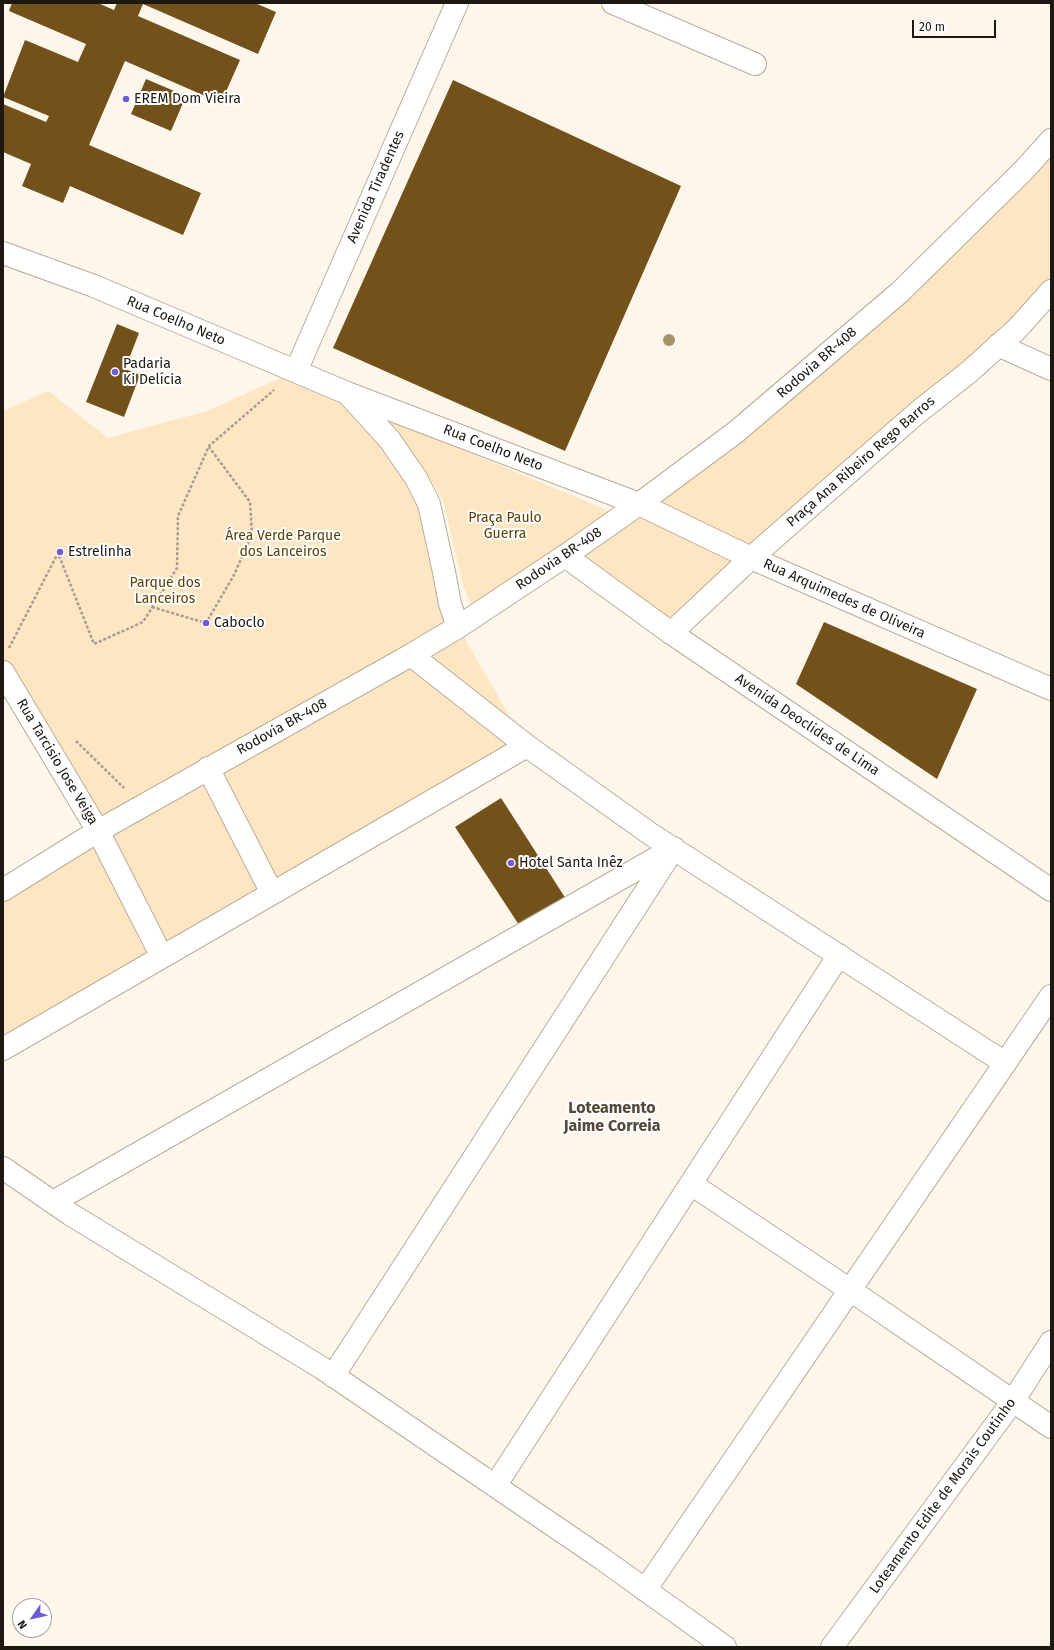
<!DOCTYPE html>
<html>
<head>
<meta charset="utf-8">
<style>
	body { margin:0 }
	#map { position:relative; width:1054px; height:1650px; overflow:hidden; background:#fef6eb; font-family:"Fira Sans",sans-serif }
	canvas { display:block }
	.frame { position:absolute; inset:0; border:4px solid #1d1812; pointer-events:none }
	.north { position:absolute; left:12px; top:1598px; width:40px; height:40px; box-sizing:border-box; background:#fff; border:1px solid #a5a3a0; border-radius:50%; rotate:236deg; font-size:11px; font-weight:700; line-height:16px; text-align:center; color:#1d1812 }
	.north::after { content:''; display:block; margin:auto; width:14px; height:18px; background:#725bd6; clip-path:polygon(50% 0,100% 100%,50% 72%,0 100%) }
	.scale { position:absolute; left:912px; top:20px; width:84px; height:18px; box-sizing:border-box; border:2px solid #1d1812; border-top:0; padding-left:5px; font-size:12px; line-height:14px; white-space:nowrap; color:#1d1812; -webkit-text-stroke:3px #fff; paint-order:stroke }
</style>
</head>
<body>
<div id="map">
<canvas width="1054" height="1650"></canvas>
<div class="frame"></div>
<div class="north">N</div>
<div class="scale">20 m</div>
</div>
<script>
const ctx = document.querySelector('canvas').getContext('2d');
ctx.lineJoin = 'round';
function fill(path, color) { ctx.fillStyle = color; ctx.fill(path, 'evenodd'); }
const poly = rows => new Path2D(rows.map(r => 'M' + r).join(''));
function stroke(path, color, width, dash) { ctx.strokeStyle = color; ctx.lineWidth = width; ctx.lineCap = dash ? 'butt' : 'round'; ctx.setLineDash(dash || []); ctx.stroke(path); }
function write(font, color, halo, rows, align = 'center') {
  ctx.font = font + ' "Fira Sans",sans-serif'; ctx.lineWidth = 4; ctx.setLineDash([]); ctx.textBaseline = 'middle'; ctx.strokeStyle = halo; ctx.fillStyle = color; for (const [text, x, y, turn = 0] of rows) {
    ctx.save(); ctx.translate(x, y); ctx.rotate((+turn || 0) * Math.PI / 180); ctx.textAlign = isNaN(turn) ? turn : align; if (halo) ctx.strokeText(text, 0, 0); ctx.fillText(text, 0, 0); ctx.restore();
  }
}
fill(poly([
	[1051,134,1051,291,671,633,565,556,900,292],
	[296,371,347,393,416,478,458,627,527,746,3,1049,3,890,98,831,3,672,3,411,48,391,108,438,207,411],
	[375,413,616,514,474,612,463,585,444,503,432,482,410,450]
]), '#fee6c2');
fill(poly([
	[12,3,98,3,114,10,117,3,255,3,276,12,258,54,143,4,138,16,240,60,221,103,125,61,89,145,201,193,183,235,70,186,63,203,22,186,31,164,3,152,3,104,46,122,49,116,3,97,25,40,78,62,86,44,9,11],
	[146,79,186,96,171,131,131,114],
	[453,80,681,186,565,451,333,348],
	[117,324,139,333,125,369,140,375,124,417,86,402],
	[824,622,977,689,937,779,796,684],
	[501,798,566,899,521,928,455,827]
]), '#72521a');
const street = poly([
	[613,3,755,64],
	[998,345,1051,369],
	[296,371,457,3],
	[639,504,751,558,1051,689],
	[565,556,671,633,1051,890],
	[671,633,751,558,816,501,917,413,969,372,1017,329,1051,291],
	[411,655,527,746,649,833,1005,1063],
	[3,672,98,831,162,957],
	[208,768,272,893],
	[3,1049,527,746],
	[3,1168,70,1214,322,1368,601,1558,725,1647],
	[691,1184,850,1290,1051,1427],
	[53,1202,674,848],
	[333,1376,672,851],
	[495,1486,839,955],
	[645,1590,1051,996],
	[832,1647,1013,1401,1051,1342]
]);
const secondary = poly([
	[3,253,94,286,347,393,639,504],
	[349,395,389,439,416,478,429,504,444,572,450,604,458,627]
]);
const primary = poly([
	[3,890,98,831,411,655,458,627,565,556,639,504,736,432,900,292,1024,170,1051,140]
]);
stroke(street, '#b9ad9b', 24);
stroke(secondary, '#b9ad9b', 24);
stroke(primary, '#b9ad9b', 24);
stroke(poly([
	[152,607,206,623,234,575,252,534,250,502,209,447],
	[9,648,58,553,94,644,143,622,177,568,178,516,209,446,274,390],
	[76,741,124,788]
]), '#a49d94', 2.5, [3, 2]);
stroke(street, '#fff', 22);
stroke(secondary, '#fff', 22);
stroke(primary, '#fff', 22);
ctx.fillStyle = '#a6926b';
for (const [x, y] of [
	[669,340]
]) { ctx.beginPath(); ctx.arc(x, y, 6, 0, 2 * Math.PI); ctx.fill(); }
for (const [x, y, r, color] of [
	[126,99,4,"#725bd6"],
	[115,372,4,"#725bd6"],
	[60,552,4,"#725bd6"],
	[206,623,4,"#725bd6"],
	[511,863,4,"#725bd6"]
]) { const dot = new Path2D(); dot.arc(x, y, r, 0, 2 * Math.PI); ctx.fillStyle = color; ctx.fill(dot); stroke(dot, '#fff', 1.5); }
write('14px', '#1d1812', '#fff', [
	["EREM Dom Vieira",134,99],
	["Padaria",123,364],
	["Ki Delícia",123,380],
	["Estrelinha",68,552],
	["Caboclo",214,623],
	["Hotel Santa Inêz",519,863]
], 'left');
write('14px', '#1d1812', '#fff', [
	["Avenida Tiradentes",376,187,-66],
	["Rua Coelho Neto",176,321,23],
	["Rodovia BR-408",817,363,-41],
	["Rua Coelho Neto",493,448,21],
	["Praça Ana Ribeiro Rego Barros",861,462,-41],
	["Rodovia BR-408",559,559,-34],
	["Rua Arquimedes de Oliveira",844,599,24],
	["Avenida Deoclides de Lima",807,725,34],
	["Rodovia BR-408",282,727,-29],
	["Rua Tarcisio Jose Veiga",57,762,59],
	["Loteamento Edite de Morais Coutinho",943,1496,-54]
]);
write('14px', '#5e4003', '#fff', [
	["Praça Paulo",505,518],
	["Guerra",505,534],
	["Área Verde Parque",283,536],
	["dos Lanceiros",283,552],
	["Parque dos",165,583],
	["Lanceiros",165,599]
]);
write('bold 16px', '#534839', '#fff', [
	["Loteamento",612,1109],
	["Jaime Correia",612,1127]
]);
</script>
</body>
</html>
